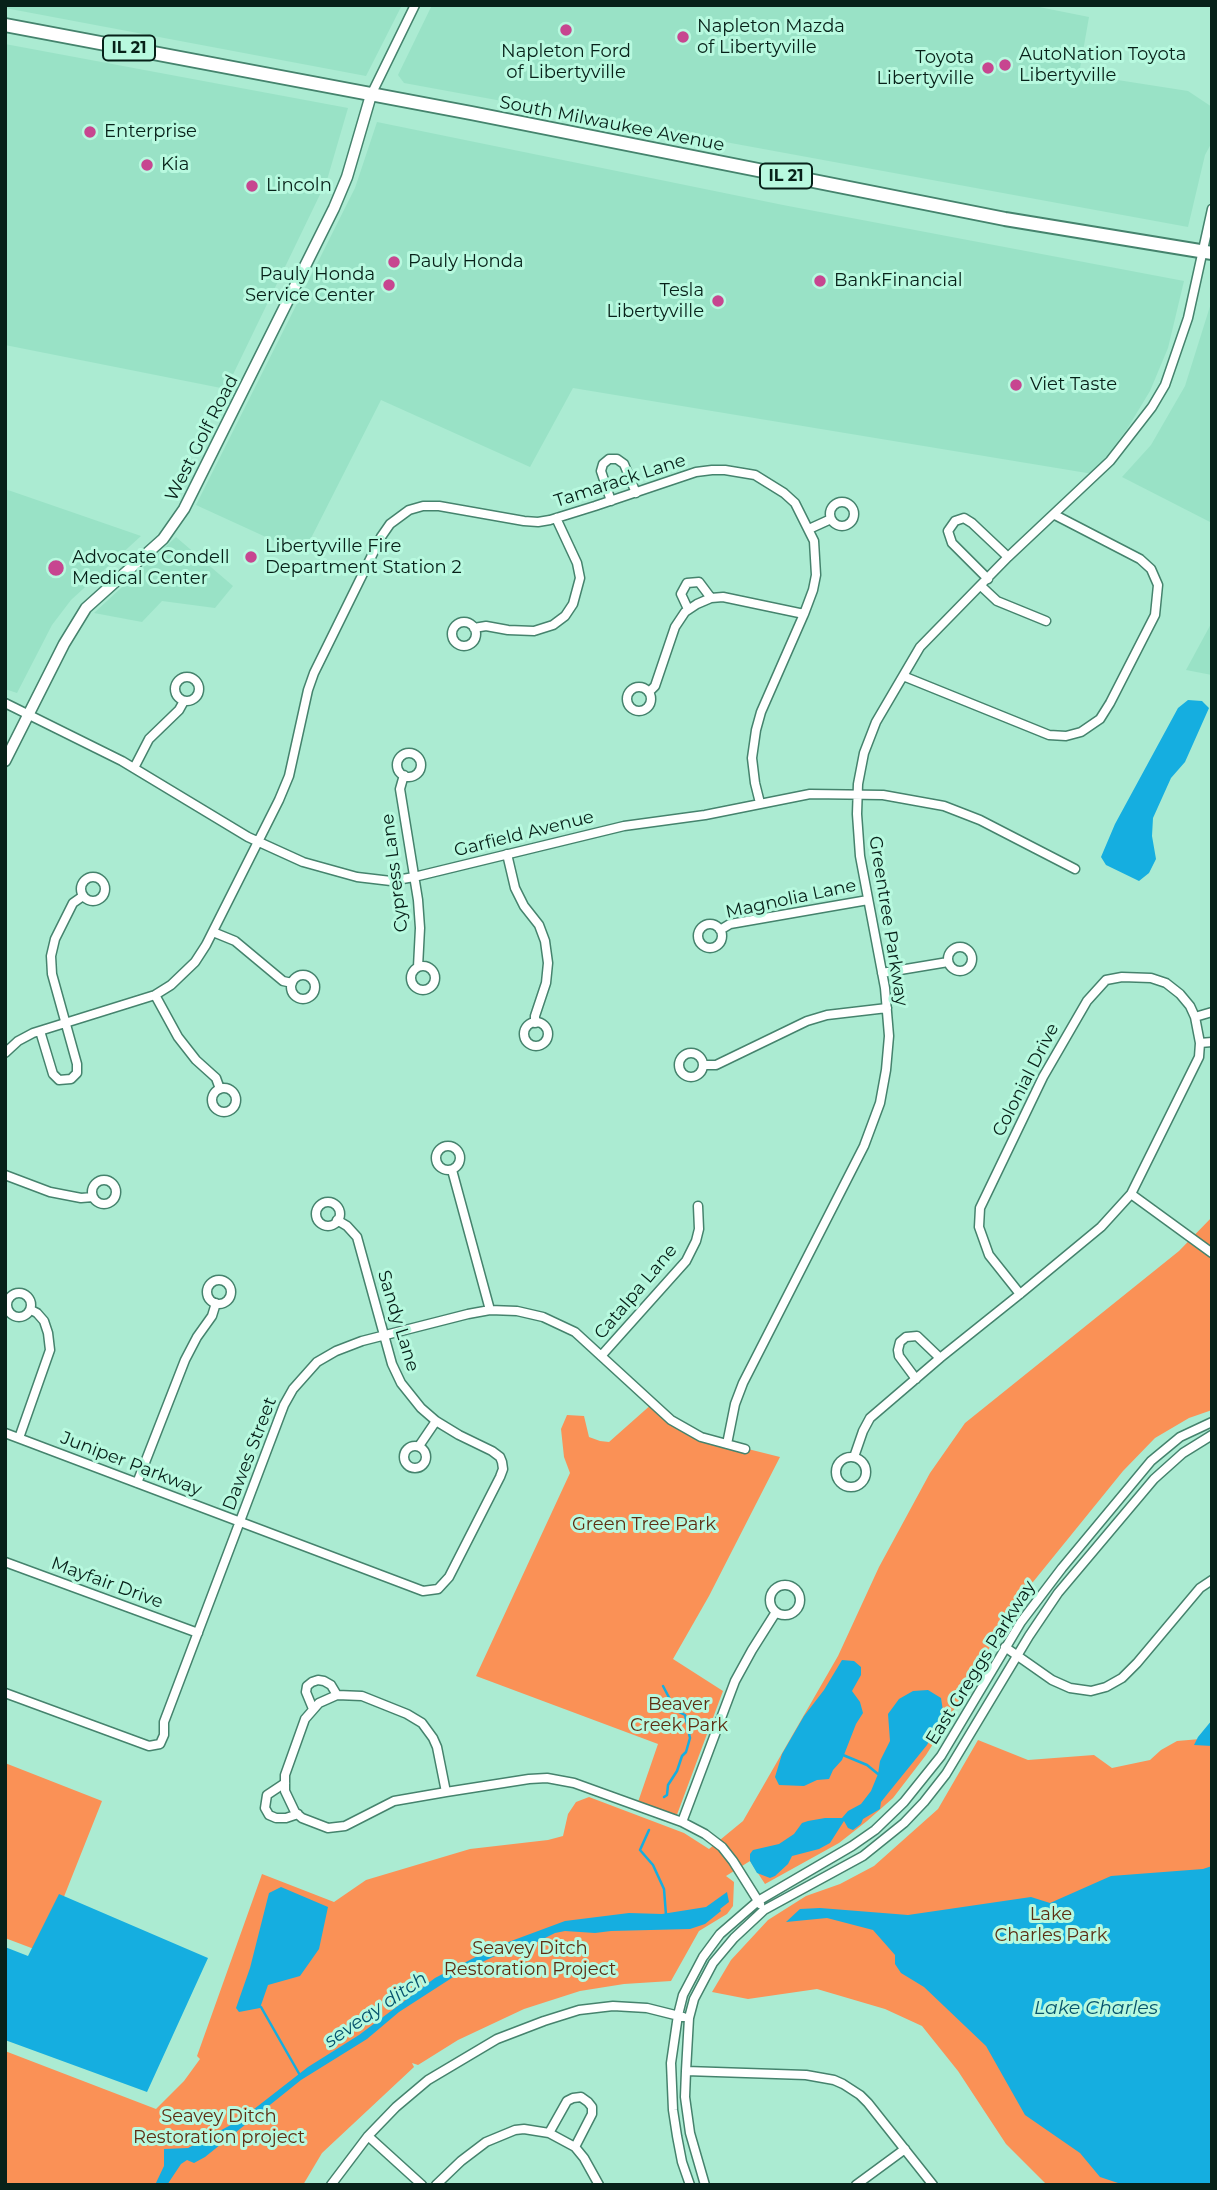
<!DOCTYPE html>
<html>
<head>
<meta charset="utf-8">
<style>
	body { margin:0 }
	#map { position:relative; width:1217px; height:2190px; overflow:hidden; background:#abebd2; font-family:Montserrat,sans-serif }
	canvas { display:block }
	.frame { position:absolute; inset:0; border:7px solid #072119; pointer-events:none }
</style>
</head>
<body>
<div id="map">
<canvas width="1217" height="2190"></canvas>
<div class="frame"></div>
</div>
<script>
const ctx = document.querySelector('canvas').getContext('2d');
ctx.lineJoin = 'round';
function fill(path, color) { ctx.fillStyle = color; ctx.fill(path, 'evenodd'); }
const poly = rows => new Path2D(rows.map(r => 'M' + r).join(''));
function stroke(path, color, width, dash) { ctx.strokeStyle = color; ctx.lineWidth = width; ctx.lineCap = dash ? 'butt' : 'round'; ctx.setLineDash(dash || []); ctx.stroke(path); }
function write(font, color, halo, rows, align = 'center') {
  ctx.font = font + ' Montserrat,sans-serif'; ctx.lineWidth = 6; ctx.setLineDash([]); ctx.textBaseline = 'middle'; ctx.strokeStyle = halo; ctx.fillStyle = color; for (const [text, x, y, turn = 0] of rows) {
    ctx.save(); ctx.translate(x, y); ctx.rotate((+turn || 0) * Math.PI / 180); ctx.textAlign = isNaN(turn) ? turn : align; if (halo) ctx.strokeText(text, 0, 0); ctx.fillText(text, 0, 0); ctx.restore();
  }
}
fill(poly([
	[5,5,402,5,366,76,5,8],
	[432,5,1029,5,1089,17,1079,74,1188,91,1212,107,1212,142,1205,155,1188,227,404,83,398,75],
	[5,44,348,108,327,180,226,389,5,345],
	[377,122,783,205,1184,281,1168,348,1150,391,1127,429,1093,474,573,388,530,467,381,400,303,554,196,505,355,188],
	[1212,300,1212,523,1122,477,1151,445,1185,386],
	[5,489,141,536,71,600,52,625,17,693,5,689],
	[176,537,233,586,215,608,162,601,142,622,94,613],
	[1212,622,1212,675,1186,670]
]), '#99e2c6');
fill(poly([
	[1212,1217,1212,1410,1189,1418,1155,1438,1123,1471,1020,1598,979,1665,947,1722,926,1755,893,1798,867,1821,839,1843,765,1884,750,1861,726,1876,734,1882,733,1906,727,1914,699,1931,671,1981,624,1984,580,1991,524,2009,458,2040,418,2065,412,2063,414,2067,322,2153,303,2185,5,2185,5,2051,156,2109,184,2081,200,2059,197,2056,262,1874,334,1902,366,1880,470,1849,548,1840,563,1836,568,1814,576,1802,589,1797,684,1833,709,1849,743,1821,838,1656,879,1567,930,1473,965,1423,1179,1251],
	[653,1403,684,1429,740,1447,780,1457,709,1596,673,1659,723,1691,675,1820,638,1802,658,1744,476,1676,570,1473,564,1457,561,1429,567,1415,584,1416,589,1437,600,1441,609,1442],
	[1212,1738,1212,2185,1047,2185,1006,2144,958,2071,922,2026,885,2009,817,1989,748,1999,712,1992,731,1960,768,1920,806,1896,840,1884,874,1866,938,1809,978,1740,1028,1760,1094,1755,1112,1768,1150,1760,1161,1750,1177,1741],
	[5,1763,102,1801,42,1952,5,1938]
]), '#fa9156');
fill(poly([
	[1188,700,1202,701,1209,708,1185,762,1171,778,1153,818,1152,836,1156,859,1149,873,1139,881,1106,865,1101,857,1115,824,1178,708],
	[842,1660,854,1661,861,1667,861,1675,852,1691,860,1702,863,1713,856,1724,842,1760,833,1770,829,1779,817,1780,804,1786,779,1785,775,1777,782,1754,804,1716,824,1690],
	[928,1690,941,1698,943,1711,940,1721,927,1745,889,1792,881,1802,880,1809,863,1819,861,1824,853,1830,848,1828,844,1821,830,1843,819,1849,792,1856,788,1864,775,1876,770,1878,757,1873,750,1861,750,1854,753,1850,779,1844,794,1834,802,1823,808,1821,825,1818,842,1818,848,1811,861,1804,871,1791,878,1774,880,1761,890,1741,888,1714,899,1699,913,1691],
	[1212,1720,1212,1746,1194,1745,1198,1737],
	[1212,1866,1212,2185,1124,2185,1100,2177,1080,2153,1025,2115,986,2046,924,1987,901,1973,895,1964,895,1955,873,1930,827,1918,786,1922,800,1909,820,1908,908,1915,1031,1897,1050,1903,1111,1876,1203,1869],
	[281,1887,328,1907,319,1949,300,1976,268,1985,260,2008,239,2012,236,2008,250,1968,269,1893],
	[727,1892,729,1902,720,1909,721,1911,705,1924,690,1929,611,1931,595,1933,565,1931,555,1933,537,1942,512,1948,461,1972,399,2012,367,2039,301,2080,205,2157,194,2163,187,2160,181,2164,167,2185,155,2185,164,2166,164,2149,188,2148,240,2120,308,2067,359,2035,435,1978,495,1947,565,1921,629,1913,662,1914,706,1907],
	[59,1894,208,1958,147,2092,5,2040,5,1947,28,1956]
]), '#15aee0');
stroke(poly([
	[663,1686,674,1707,679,1712,685,1715,690,1738,686,1752,682,1756,677,1771,668,1785,667,1795,664,1797],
	[843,1755,867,1765,878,1774],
	[649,1830,640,1850,653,1865,664,1889,666,1915],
	[261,2007,301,2077]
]), '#15aee0', 2.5);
const minor = poly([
	[371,95,415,5],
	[611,501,601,471,603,464,609,459,617,459,624,464,636,493],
	'830 514a12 12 0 1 1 24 0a12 12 0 1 1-24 0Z',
	[809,529,831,519],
	[988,579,952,543,948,531,955,521,964,518,972,523,1008,557],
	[981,586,997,601,1046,621],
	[688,609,681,594,687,583,699,582,711,598],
	'452 634a12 12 0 1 1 24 0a12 12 0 1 1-24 0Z',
	[474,628,486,626,508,630,534,631,553,625,565,616,573,604,580,578,577,563,556,518],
	[903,676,1049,735,1066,736,1081,732,1100,719,1110,703,1155,615,1158,585,1151,569,1140,559,1055,515],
	'175 689a12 12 0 1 1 24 0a12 12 0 1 1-24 0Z',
	'627 699a12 12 0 1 1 24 0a12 12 0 1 1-24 0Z',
	[649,692,655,686,675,627,685,612,697,604,711,598,723,597,804,614],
	[5,703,122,761,248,837,303,862,357,877,391,881,414,877,624,826,705,815,810,794,883,795,944,806,980,820,1075,869],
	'397 765a12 12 0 1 1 24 0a12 12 0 1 1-24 0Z',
	[134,768,149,739,179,710,184,701],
	[404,775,400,789,418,900,420,928,418,967],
	[507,854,515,888,524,906,539,925,545,941,548,963,546,983,535,1016,535,1023],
	'81 889a12 12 0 1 1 24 0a12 12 0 1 1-24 0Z',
	'698 936a12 12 0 1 1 24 0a12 12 0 1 1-24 0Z',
	[720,930,730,924,868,900],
	[213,932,235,941,283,981,292,983],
	'948 959a12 12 0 1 1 24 0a12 12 0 1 1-24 0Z',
	'411 978a12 12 0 1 1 24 0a12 12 0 1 1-24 0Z',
	[882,973,948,962],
	'291 987a12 12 0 1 1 24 0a12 12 0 1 1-24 0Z',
	[155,995,178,1037,196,1060,216,1078,220,1089],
	[1195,1017,1212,1012],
	'524 1034a12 12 0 1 1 24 0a12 12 0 1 1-24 0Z',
	[40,1031,53,1074,59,1080,71,1079,77,1073,77,1064,52,974,51,956,55,939,73,903,83,896],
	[1200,1043,1212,1042],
	'679 1065a12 12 0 1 1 24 0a12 12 0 1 1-24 0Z',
	[5,1053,18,1041,33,1033,155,995,171,985,195,962,206,945,279,800,289,776,308,690,314,673,381,537,390,524,409,510,423,506,439,506,524,521,538,522,550,520,595,506,696,472,712,470,725,470,755,475,784,493,795,503,814,541,816,575,813,590,804,614,761,712,756,730,752,758,755,783,760,803],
	[703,1065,716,1065,807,1021,827,1015,887,1008],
	'212 1100a12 12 0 1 1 24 0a12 12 0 1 1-24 0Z',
	'436 1158a12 12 0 1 1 24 0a12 12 0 1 1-24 0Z',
	[452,1170,490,1310],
	[5,1175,50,1192,81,1198,93,1197],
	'92 1192a12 12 0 1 1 24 0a12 12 0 1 1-24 0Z',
	[1131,1194,1212,1253],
	'316 1214a12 12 0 1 1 24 0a12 12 0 1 1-24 0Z',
	'207 1292a12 12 0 1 1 24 0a12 12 0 1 1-24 0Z',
	'7 1305a12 12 0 1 1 24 0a12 12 0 1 1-24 0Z',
	[601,1356,686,1261,696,1241,699,1229,698,1206],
	[916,1379,899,1356,898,1350,900,1342,906,1337,917,1336,940,1358],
	[5,1433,423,1591,438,1589,449,1577,500,1477,503,1469,502,1462,500,1457,492,1451,459,1435,436,1421,421,1408,401,1383,392,1364,357,1237,347,1226,337,1220],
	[19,1438,50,1350,48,1333,44,1321,37,1313,31,1310],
	[727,1444,735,1404,743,1383,864,1146,880,1103,886,1070,889,1036,885,988,860,856,857,814,858,784,864,753,876,722,920,647,1008,557,1110,461,1152,407,1165,385,1188,318,1212,209],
	'404 1457a11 11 0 1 1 22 0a11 11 0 1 1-22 0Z',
	[419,1446,436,1421],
	[854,1457,863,1431,870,1418,940,1358,1020,1294,1101,1227,1131,1194,1199,1057,1200,1043,1195,1017,1190,1006,1180,994,1166,983,1151,978,1122,977,1106,980,1087,1001,1043,1077,980,1208,979,1227,989,1255,1020,1294],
	'836 1472a15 15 0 1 1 30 0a15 15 0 1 1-30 0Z',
	[137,1483,185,1360,197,1337,212,1316,216,1303],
	[5,1562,198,1633],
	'770 1600a15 15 0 1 1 30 0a15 15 0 1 1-30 0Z',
	[1005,1647,1052,1680,1070,1688,1091,1691,1106,1687,1122,1678,1137,1663,1200,1588,1212,1580],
	[5,1693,149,1746,160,1744,164,1735,164,1722,284,1405,293,1389,317,1362,336,1351,362,1341,468,1314,490,1310,517,1311,543,1317,575,1332,671,1420,701,1437,745,1449],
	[337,1695,362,1696,407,1714,422,1723,433,1738,437,1747,446,1792,394,1801,345,1826,328,1828,302,1818,295,1812,285,1791,285,1775,305,1719,319,1703,337,1695],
	[313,1709,306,1692,307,1686,312,1682,318,1680,324,1681,331,1685,337,1695],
	[285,1783,267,1795,265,1808,269,1815,276,1818,286,1818,298,1814],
	[446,1792,529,1779,547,1778,574,1783,682,1822,705,1834,722,1847,733,1861,760,1904],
	[682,1822,735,1681,752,1650,776,1612],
	[686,2071,806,2075,834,2080,843,2084,860,2095,868,2103,933,2185],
	[549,2133,567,2101,573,2098,581,2097,588,2102,592,2107,592,2114,575,2147],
	[368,2136,422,2185],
	[331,2185,368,2136,396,2107,428,2080,497,2039,544,2021,579,2010,613,2006,647,2008,683,2017],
	[436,2185,461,2161,486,2142,515,2130,524,2129,549,2133,575,2147,584,2158,599,2185],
	[690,2185,682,2162,677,2136,673,2110,671,2063,678,2015,683,1995,703,1957,720,1934,758,1901,852,1846,875,1830,904,1802,941,1756,1021,1622,1062,1568,1151,1461,1180,1437,1212,1422],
	[705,2185,690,2133,685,2097,686,2071,689,2018,694,1999,713,1963,734,1938,764,1910,863,1856,904,1823,924,1802,946,1774,1029,1636,1058,1593,1154,1479,1183,1453,1212,1435],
	[856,2185,905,2149]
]);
const tertiary = poly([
	[5,761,64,644,86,608,163,539,184,509,334,208,347,177,371,95]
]);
const primary = poly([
	[5,25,471,113,1005,219,1212,253]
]);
stroke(minor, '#45836d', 11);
stroke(tertiary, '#45836d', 13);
stroke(primary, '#45836d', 16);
stroke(minor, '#fff', 8);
stroke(tertiary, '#fff', 10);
stroke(primary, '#fff', 12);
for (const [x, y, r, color] of [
	[566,30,7,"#c74690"],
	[683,37,7,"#c74690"],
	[1005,65,7,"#c74690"],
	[988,68,7,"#c74690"],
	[90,132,7,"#c74690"],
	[147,165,7,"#c74690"],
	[252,186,7,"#c74690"],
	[394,262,7,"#c74690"],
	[820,281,7,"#c74690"],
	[389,285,7,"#c74690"],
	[718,301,7,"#c74690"],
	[1016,385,7,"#c74690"],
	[251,557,7,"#c74690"],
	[56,568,9,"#c74690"]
]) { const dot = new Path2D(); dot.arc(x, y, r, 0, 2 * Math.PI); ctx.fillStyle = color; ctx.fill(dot); stroke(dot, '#b8f9df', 2.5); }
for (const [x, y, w] of [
	[129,48,52],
	[786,176,52]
]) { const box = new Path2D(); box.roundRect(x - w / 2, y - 12.5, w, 25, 5); ctx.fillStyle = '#b8f9df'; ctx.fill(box); stroke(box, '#072119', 2); }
write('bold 16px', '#072119', null, [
	["IL 21",129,48],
	["IL 21",786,176]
]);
write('18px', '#072119', '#b8f9df', [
	["Napleton Mazda",697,27],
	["of Libertyville",697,48],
	["Napleton Ford",566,52,"center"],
	["of Libertyville",566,73,"center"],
	["AutoNation Toyota",1019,55],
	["Libertyville",1019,76],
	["Toyota",974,58,"right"],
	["Libertyville",974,79,"right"],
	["Enterprise",104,132],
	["Kia",161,165],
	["Lincoln",266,186],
	["Pauly Honda",408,262],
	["Pauly Honda",375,275,"right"],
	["Service Center",375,296,"right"],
	["BankFinancial",834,281],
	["Tesla",704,291,"right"],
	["Libertyville",704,312,"right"],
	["Viet Taste",1030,385],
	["Libertyville Fire",265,547],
	["Department Station 2",265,568],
	["Advocate Condell",72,558],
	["Medical Center",72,579]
], 'left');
write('18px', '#072119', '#b8f9df', [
	["South Milwaukee Avenue",612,124,11],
	["West Golf Road",202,438,-63],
	["Tamarack Lane",620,481,-18],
	["Garfield Avenue",524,834,-14],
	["Cypress Lane",395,873,-97],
	["Magnolia Lane",791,899,-12],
	["Greentree Parkway",888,921,81],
	["Colonial Drive",1026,1080,-63],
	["Catalpa Lane",636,1292,-50],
	["Sandy Lane",398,1321,73],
	["Dawes Street",250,1454,-69],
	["Juniper Parkway",131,1464,21],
	["Mayfair Drive",107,1583,20],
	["East Greggs Parkway",981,1663,-58]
]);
write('18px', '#5d2e12', '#b8f9df', [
	["Green Tree Park",644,1525],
	["Beaver",679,1705],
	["Creek Park",679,1726],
	["Lake",1051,1915],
	["Charles Park",1051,1936],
	["Seavey Ditch",530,1949],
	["Restoration Project",530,1970],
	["Seavey Ditch",219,2117],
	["Restoration project",219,2138]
]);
write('italic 19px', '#05536d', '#b8f9df', [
	["Lake Charles",1096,2008],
	["seveay ditch",376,2010,-34]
]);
</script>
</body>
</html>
